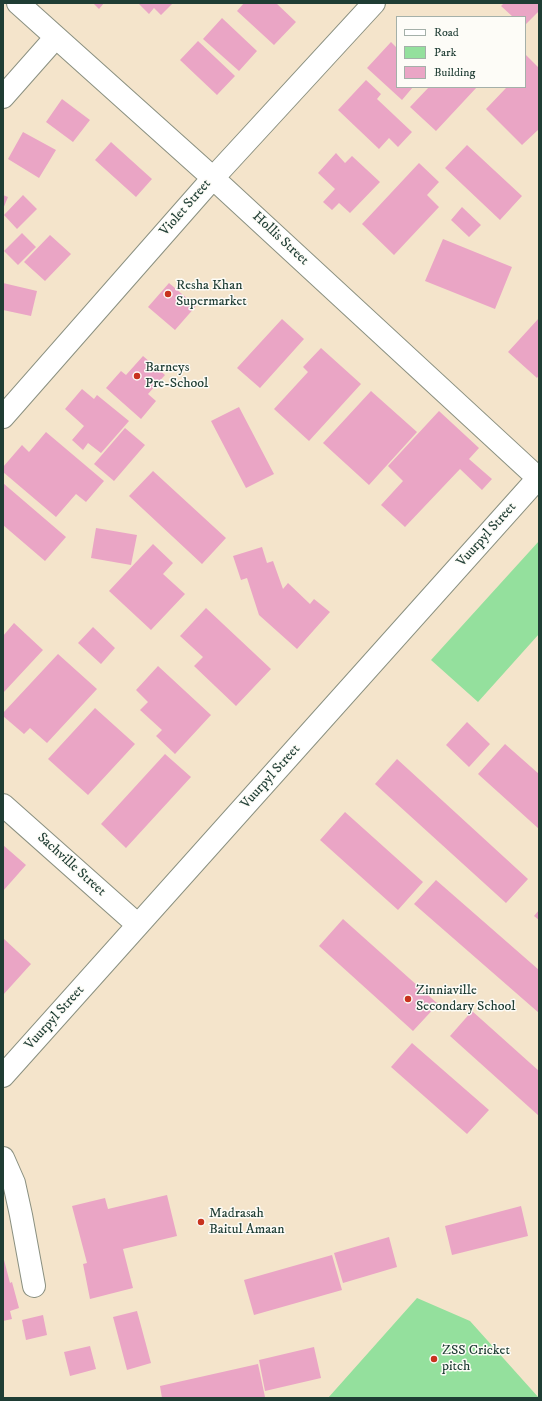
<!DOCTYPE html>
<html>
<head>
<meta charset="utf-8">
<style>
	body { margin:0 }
	#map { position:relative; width:542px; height:1401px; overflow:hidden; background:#f4e4cb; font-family:"IM FELL DW Pica",serif }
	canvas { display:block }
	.frame { position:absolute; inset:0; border:4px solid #1f3d34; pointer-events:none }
	.legend { position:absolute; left:396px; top:16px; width:130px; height:72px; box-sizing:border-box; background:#fdfcf7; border:1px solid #a4b0a9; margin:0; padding:5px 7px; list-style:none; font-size:12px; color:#1f3d34 }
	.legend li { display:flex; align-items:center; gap:8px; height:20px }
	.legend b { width:20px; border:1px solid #a4b0a9 }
</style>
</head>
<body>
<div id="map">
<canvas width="542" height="1401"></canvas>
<div class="frame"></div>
<ul class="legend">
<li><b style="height:5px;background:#fff"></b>Road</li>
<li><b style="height:11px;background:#94e09d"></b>Park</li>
<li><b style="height:11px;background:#eaa5c5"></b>Building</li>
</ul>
</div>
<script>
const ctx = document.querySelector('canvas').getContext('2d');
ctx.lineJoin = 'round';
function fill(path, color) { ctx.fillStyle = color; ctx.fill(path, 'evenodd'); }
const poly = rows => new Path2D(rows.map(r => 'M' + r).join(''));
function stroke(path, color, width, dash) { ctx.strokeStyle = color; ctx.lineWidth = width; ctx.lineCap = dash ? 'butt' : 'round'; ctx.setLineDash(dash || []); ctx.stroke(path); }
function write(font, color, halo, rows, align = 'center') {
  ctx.font = font + ' "IM FELL DW Pica",serif'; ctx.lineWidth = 3; ctx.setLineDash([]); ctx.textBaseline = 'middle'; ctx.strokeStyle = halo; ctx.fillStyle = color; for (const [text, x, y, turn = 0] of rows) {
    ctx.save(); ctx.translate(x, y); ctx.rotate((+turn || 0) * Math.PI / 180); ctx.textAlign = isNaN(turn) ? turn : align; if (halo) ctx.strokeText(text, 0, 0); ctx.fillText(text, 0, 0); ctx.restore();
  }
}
fill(poly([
	[539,541,539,634,478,702,431,660],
	[417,1298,470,1321,539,1398,328,1398]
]), '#94e09d');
fill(poly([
	[93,3,104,3,99,9],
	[138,3,173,3,161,15,154,8,149,14],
	[244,3,276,3,296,22,274,45,237,11],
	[504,3,539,3,539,11,525,25,525,17,513,17,501,6],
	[222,18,257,51,239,71,203,39],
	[198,41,235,76,217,95,180,60],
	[391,42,397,48,397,87,413,87,402,100,367,68],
	[525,54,539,68,539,129,522,145,486,109,506,88,505,87,525,87],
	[366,80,381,94,377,99,412,132,398,147,389,138,379,149,338,110],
	[429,87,477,87,436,131,410,107],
	[62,99,90,120,73,142,46,122],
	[23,132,56,150,39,178,8,159],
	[111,142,152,179,136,197,95,160],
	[467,145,522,196,500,220,445,168],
	[336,153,345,163,352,156,380,182,350,213,339,203,332,210,323,202,335,189,318,173],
	[419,163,439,182,427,195,439,207,394,255,362,224],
	[3,195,8,197,3,209],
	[23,195,37,209,17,229,4,215],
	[462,207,481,225,469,237,451,220],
	[22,233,36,247,18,265,4,251],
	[50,235,71,254,45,281,24,262],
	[443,239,512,267,495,309,425,281],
	[3,283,37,291,31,316,3,310],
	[169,283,196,306,175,330,148,307],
	[539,318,539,375,537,378,508,352],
	[282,319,304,339,260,388,237,368],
	[321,348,361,384,309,441,274,409,308,372,303,367],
	[143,356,165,375,148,394,156,401,141,419,106,388,121,371,126,375],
	[82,389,94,399,97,395,129,421,101,453,88,443,83,450,72,440,84,426,65,409],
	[371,391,417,432,369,485,323,443],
	[239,407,274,474,246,488,211,421],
	[439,411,479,448,469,459,492,479,482,490,460,469,405,527,381,505,403,481,388,466],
	[125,428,145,445,114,481,94,464],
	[46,432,104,481,86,502,76,494,56,517,3,472,3,467,22,445,29,452],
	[153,471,226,538,202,564,129,496],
	[3,483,66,537,45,561,3,525],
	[96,528,137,535,131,565,91,558],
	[153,544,173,563,163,574,185,594,151,630,109,591],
	[262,547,267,563,273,561,283,589,288,583,310,604,314,599,330,612,297,649,259,615,247,578,241,580,233,556],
	[206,608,271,669,236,706,194,666,203,657,180,636],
	[14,623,43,650,3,693,3,636],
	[93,627,115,648,101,664,78,643],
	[58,654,97,689,47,743,30,728,24,734,3,716,3,713],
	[158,666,211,715,175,754,156,736,162,730,140,710,148,702,136,690],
	[95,708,135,744,88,795,48,759],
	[467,722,490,744,469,767,446,745],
	[505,744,539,774,539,829,478,774],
	[165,754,191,777,126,848,101,824],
	[397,759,528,879,506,903,375,784],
	[345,812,423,882,398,910,320,840],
	[3,845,26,865,3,891],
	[436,880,539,970,539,1013,414,904],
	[539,910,539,920,534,916],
	[343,919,438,1004,413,1031,319,946],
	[3,938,31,964,3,995],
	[472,1011,539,1071,539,1116,450,1036],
	[412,1043,489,1110,467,1134,391,1067],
	[167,1195,177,1236,123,1249,133,1288,90,1299,83,1264,87,1263,72,1206,105,1198,108,1209],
	[521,1206,528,1236,452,1255,445,1226],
	[389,1237,397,1267,343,1283,334,1253],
	[332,1255,342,1290,254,1315,244,1280],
	[3,1256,10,1283,12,1282,19,1308,10,1311,12,1319,3,1321],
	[137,1311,151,1363,127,1370,113,1317],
	[43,1315,47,1335,26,1340,22,1320],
	[90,1346,96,1369,70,1376,64,1352],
	[314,1347,321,1378,265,1391,259,1360],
	[258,1364,265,1397,260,1398,162,1398,160,1386]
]), '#eaa5c5');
const minor = poly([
	[18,3,213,178,539,479],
	[3,97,56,37],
	[3,417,213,178,374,3],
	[3,805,138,925],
	[3,1076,539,477],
	[3,1158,14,1183,21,1215,34,1286]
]);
stroke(minor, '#8a9080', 24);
stroke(minor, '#fff', 22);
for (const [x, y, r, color] of [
	[168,294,4,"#c8321e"],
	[137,376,4,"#c8321e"],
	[408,999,4,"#c8321e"],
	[201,1222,4,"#c8321e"],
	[434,1359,4,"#c8321e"]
]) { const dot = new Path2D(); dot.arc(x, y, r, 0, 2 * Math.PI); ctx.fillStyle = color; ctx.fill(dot); stroke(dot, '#fdfcf7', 1.5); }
write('14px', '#1f3d34', '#fdfcf7', [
	["Violet Street",186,208,-49],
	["Hollis Street",280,239,43],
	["Vuurpyl Street",487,535,-48],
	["Vuurpyl Street",271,777,-48],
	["Sachville Street",71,865,42],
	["Vuurpyl Street",55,1018,-48]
]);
write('14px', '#1f3d34', '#fdfcf7', [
	["Resha Khan",176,286],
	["Supermarket",176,302],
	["Barneys",145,368],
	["Pre-School",145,384],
	["Zinniaville",416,991],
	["Secondary School",416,1007],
	["Madrasah",209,1214],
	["Baitul Amaan",209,1230],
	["ZSS Cricket",442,1351],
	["pitch",442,1367]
], 'left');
</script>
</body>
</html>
